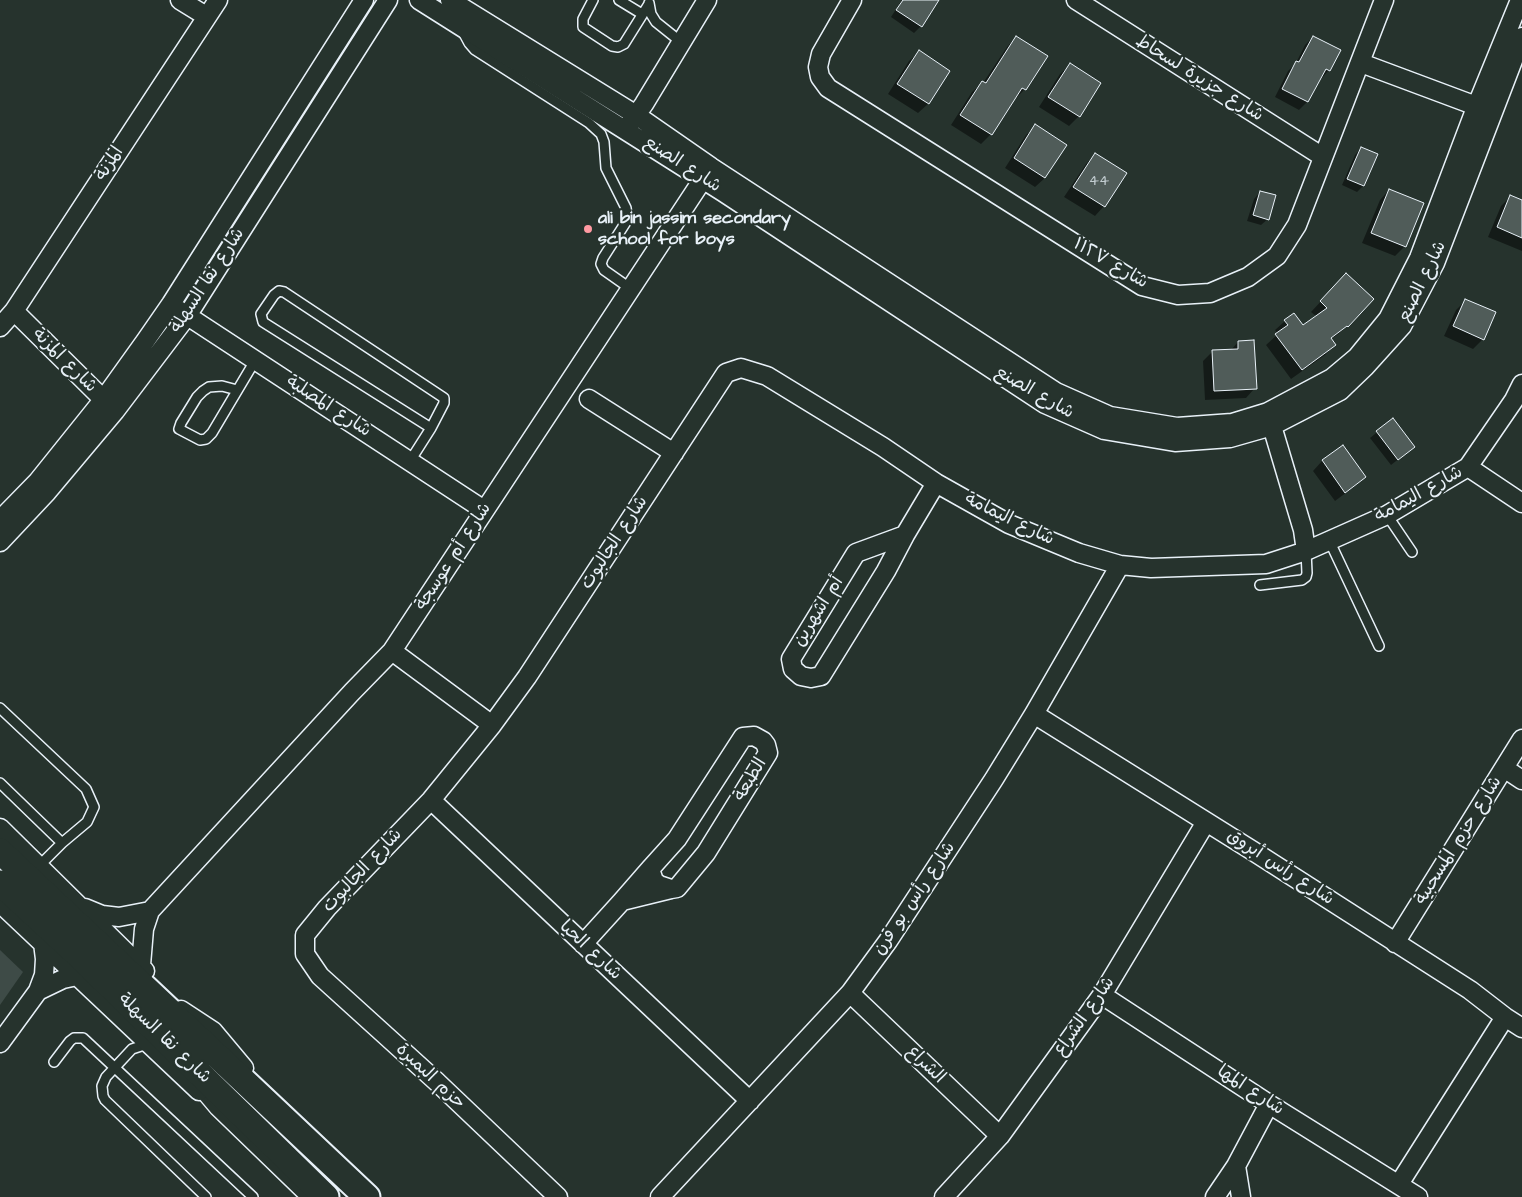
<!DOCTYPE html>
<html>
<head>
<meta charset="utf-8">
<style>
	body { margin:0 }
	canvas { display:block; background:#26332d }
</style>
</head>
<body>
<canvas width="1522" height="1197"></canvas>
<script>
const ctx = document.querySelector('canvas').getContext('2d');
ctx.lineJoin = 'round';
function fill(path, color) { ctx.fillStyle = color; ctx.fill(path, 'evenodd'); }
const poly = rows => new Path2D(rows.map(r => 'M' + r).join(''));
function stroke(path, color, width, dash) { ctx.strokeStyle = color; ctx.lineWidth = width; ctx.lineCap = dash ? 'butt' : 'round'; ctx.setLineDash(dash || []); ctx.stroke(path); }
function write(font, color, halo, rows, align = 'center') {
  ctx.font = font + ' "Architects Daughter","Playpen Sans Arabic",sans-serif'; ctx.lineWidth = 4.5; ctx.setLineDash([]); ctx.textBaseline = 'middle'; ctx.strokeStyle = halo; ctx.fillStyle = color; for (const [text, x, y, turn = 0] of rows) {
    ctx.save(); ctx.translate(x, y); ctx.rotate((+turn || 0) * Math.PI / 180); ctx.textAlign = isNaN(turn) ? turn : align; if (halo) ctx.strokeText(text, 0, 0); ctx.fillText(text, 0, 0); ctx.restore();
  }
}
fill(poly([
	[0,950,23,972,0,1005]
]), '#3e4b47');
fill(poly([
	[902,0,930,0,935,4,921,26,914,33,891,17],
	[1016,37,1025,89,1015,99,1014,98,991,134,981,144,951,125,972,92,982,83,983,83,1007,47],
	[1313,37,1329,70,1321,79,1320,78,1307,102,1299,110,1275,97,1288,71,1296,63,1305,45],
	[919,52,949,71,928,104,918,113,888,94,909,61],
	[1070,65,1100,84,1079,116,1069,126,1039,107,1060,74],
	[1036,126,1045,178,1035,187,1005,168,1026,135],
	[1361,148,1376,155,1363,186,1357,192,1342,185,1355,155],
	[1095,154,1104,206,1095,216,1064,197,1086,164],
	[1389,190,1405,246,1395,256,1362,243,1380,200],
	[1260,192,1268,219,1261,225,1247,221,1254,199],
	[1511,196,1522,201,1522,251,1488,237,1501,206],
	[1336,285,1347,326,1337,335,1330,339,1334,345,1325,355,1291,379,1266,345,1278,334,1275,330,1285,321,1303,327,1317,317,1311,312],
	[1465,301,1483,339,1473,349,1444,336,1456,310],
	[1238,342,1255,388,1246,398,1205,400,1203,361,1213,351,1231,350],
	[1393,419,1414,447,1391,465,1370,438],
	[1343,447,1365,477,1355,486,1335,501,1313,471,1322,461]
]), '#0007');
const building = poly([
	[903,0,939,0,922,27,896,10,903,0],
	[1016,36,1048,56,1026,90,1022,88,992,135,960,115,982,81,986,83,1016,36],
	[1313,36,1341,50,1330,71,1326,69,1308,102,1282,89,1296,61,1299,62,1313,36],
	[919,50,950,71,929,104,897,84,919,50],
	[1070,63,1101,83,1080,117,1048,97,1070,63],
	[1035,124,1067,145,1045,178,1014,158,1035,124],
	[1361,147,1378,154,1364,186,1347,179,1361,147],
	[1095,153,1127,173,1105,207,1073,187,1095,153],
	[1389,189,1424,203,1406,247,1371,233,1389,189],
	[1260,191,1276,195,1269,220,1253,215,1260,191],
	[1510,195,1522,200,1522,238,1497,227,1510,195],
	[1346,273,1374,299,1348,327,1347,326,1331,338,1336,345,1302,370,1275,334,1288,325,1284,320,1294,313,1303,325,1327,308,1320,301,1346,273],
	[1465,299,1496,312,1484,340,1453,326,1465,299],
	[1254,340,1257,389,1214,391,1212,350,1238,349,1238,341,1254,340],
	[1393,418,1415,447,1398,460,1376,431,1393,418],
	[1343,445,1366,477,1345,493,1322,460,1343,445]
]);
fill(building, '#505c59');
stroke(building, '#e8f1f8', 1);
const service = poly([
	[593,0,583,19,583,27,612,46,618,47,624,44,649,4],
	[619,0,642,14],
	[649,3,651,14,656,22,681,42],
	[462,30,469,43,475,50,589,123,601,134,604,142,606,168,626,208,627,215,626,222,603,258,601,264,604,270,631,289],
	[237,390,222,386,209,387,203,391,197,397,181,423,179,429,200,440,206,439,212,433,256,359],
	[410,461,431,428,444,403,444,398,284,292,279,291,274,295,261,314,263,322,431,428],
	[1387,515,1412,552],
	[1329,540,1379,646],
	[1260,585,1302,580,1306,577,1307,573,1306,551],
	[0,708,86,789,94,807,87,822,62,843,39,866],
	[0,783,62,843],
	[149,1045,141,1046,132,1049,106,1077,102,1086,103,1096,105,1100,206,1197],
	[54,1062,70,1041,74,1038,83,1038,253,1197],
	[199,1091,215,1110,305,1197]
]);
const minor = poly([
	[180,0,206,16],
	[419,0,723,192,1045,404,1104,430,1175,442,1230,438,1272,426,1340,391,1365,367,1402,326,1435,263,1522,37],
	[450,0,636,115,711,167,1056,392,1110,416,1177,427,1232,423,1268,412,1332,378,1357,357,1388,319,1419,258,1477,105,1520,0],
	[852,0,821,54,818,67,820,77,828,88,1142,286,1178,295,1210,293,1248,277,1277,256,1297,225,1384,0],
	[1076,0,1323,157],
	[1361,63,1487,110],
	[629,125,644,104,707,0],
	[177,309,484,510],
	[14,311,111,407],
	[0,327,14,311,218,0],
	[589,399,674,453],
	[1269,416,1303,530,1306,551],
	[1468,467,1522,503],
	[0,520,38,481,103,400,146,340,171,304,364,0],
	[905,535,856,553,791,659,793,669,801,676,811,678,821,676,886,571,905,535,936,483],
	[0,542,47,492,115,411,187,316,388,0],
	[392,651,492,725],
	[1034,714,1253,851,1470,990,1505,1017,1522,1028],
	[1504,768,1522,780],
	[431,800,750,1101],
	[0,828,145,971],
	[622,901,671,889],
	[0,903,199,1091],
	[85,908,102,915,119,917,150,911],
	[1395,943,1522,739],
	[583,944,622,901,650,869,677,839,743,737,754,736,763,741,766,745,768,753,706,853,677,888,671,889,659,885,654,881,650,869],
	[141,965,144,929,150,911,352,692,392,651,709,170],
	[38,991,63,979,77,976],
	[850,993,1000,1136],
	[1102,995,1269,1104,1418,1197],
	[181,1010,213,1031,244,1068],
	[0,1043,38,991,44,975,45,959,43,943],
	[1236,1166,1241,1197],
	[1399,1184,1505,1017],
	[558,1197,437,1082,320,976,305,954,305,935,327,908,431,800,492,725,527,677,726,373,741,368,767,376,883,447,936,483,1009,524,1079,553,1120,565,1151,568,1266,564,1306,551,1387,515,1468,467,1514,400,1522,384],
	[660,1197,850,993,888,941,994,779,1034,714,1120,565],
	[944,1197,1000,1136,1102,995,1206,822],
	[1215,1197,1236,1166,1269,1104]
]);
const secondary = poly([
	[0,851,367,1197],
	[0,883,77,954,326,1197]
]);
stroke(service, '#e8f1f8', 12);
stroke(minor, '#e8f1f8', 21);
stroke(secondary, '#e8f1f8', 29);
stroke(service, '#26332d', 9);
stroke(minor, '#26332d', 18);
stroke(secondary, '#26332d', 25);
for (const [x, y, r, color] of [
	[588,229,5,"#ff9aa2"]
]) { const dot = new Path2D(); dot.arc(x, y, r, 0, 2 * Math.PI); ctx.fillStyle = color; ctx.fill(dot); stroke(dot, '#26332d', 2); }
write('15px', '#c2ccd0', null, [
	["44",1099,182]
]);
write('18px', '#e8f1f8', '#26332d', [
	["شارع جزيرة لسحاط",1199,79,32],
	["المزنة",110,164,-57],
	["شارع الصنع",682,165,33],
	["شارع ١١٢٧",1110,264,30],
	["شارع نقا السهلة",208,281,-57],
	["شارع الصنع",1423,282,-64],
	["شارع المزنة",64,361,45],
	["شارع الصنع",1034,393,30],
	["شارع المصلبة",328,407,33],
	["شارع اليمامة",1419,495,-29],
	["شارع اليمامة",1009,520,26],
	["شارع الجالبوت",615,543,-57],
	["شارع أم عوسجة",454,557,-57],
	["أم اشهرين",819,612,-58],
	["الطبعة",751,780,-59],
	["شارع حزم المسحبية",1459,841,-58],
	["شارع رأس أبروق",1280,868,33],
	["شارع الجالبوت",363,871,-47],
	["شارع رأس بو قرن",915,899,-56],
	["شارع الحيا",590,951,43],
	["شارع الشراع",1085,1017,-55],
	["شارع نقا السهلة",164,1039,44],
	["الشراع",925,1065,44],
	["حزم البمبرة",430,1077,43],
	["شارع المها",1250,1091,33]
]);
write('bold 18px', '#e8f1f8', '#26332d', [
	["ali bin jassim secondary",598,219],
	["school for boys",598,240]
], 'left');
</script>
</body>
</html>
